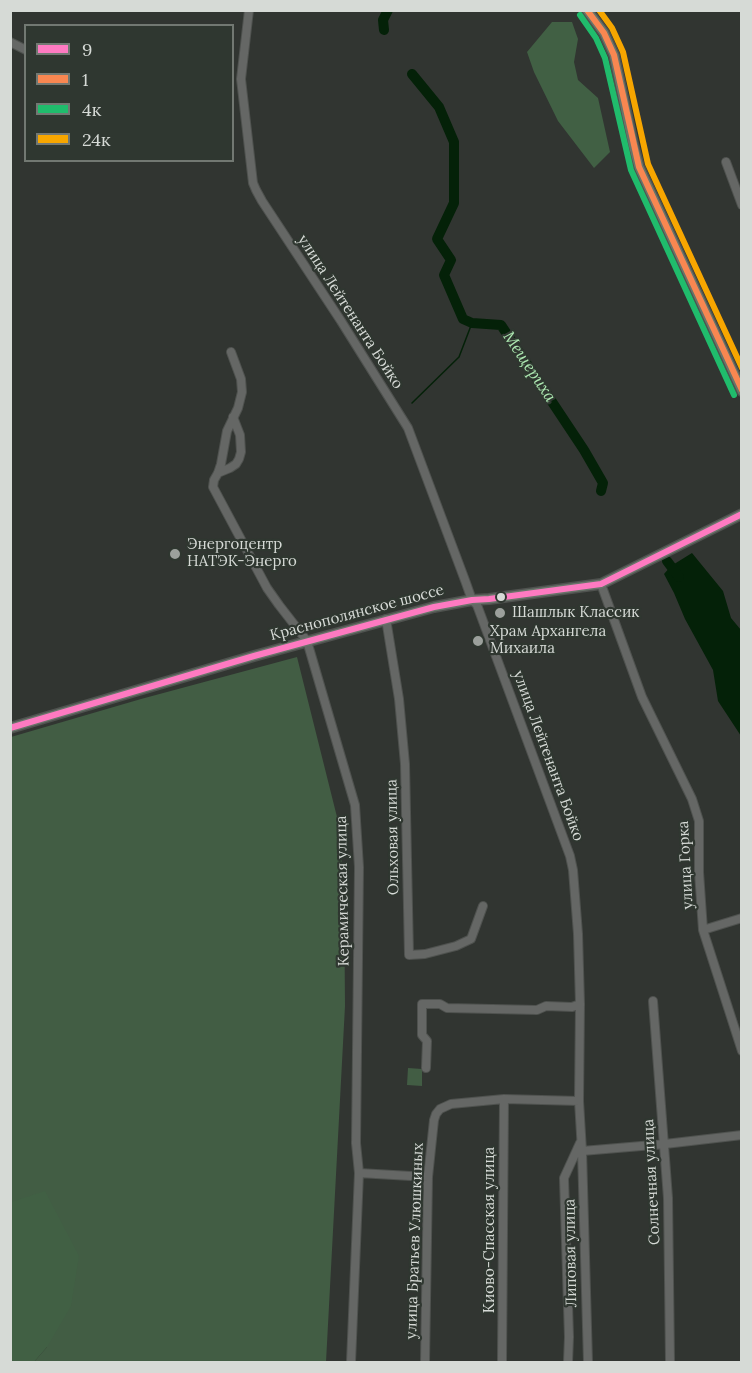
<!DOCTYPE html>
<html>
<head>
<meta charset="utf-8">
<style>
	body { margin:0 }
	#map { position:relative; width:752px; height:1373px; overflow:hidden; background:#313531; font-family:Lora,serif }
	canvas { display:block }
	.frame { position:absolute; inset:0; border:12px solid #d6dad6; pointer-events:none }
	.legend { position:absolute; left:24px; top:24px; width:210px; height:138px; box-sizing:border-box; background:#2f3730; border:2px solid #727872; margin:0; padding:8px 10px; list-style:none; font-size:18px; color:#d6dad6 }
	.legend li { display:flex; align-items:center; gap:12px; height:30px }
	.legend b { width:30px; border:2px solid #727872 }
</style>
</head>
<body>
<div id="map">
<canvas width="752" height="1373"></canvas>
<div class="frame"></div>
<ul class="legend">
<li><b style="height:8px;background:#fe7ac1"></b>9</li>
<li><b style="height:8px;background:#f88751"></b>1</li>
<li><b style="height:8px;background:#20bc6c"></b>4к</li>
<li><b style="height:8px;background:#f7a600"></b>24к</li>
</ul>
</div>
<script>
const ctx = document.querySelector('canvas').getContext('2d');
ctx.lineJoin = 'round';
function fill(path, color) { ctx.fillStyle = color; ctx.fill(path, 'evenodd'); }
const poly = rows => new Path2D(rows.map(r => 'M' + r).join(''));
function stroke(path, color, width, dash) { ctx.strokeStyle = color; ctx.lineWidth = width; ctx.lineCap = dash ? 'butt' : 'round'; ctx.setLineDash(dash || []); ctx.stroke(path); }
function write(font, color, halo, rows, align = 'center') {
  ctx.font = font + ' Lora,serif'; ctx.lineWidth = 4.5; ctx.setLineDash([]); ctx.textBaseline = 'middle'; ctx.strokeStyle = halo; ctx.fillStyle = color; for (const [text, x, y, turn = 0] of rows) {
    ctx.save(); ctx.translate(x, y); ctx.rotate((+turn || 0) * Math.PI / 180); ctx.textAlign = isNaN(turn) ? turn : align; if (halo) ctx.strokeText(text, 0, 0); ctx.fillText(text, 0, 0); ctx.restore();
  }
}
fill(poly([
	[297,657,337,817,344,882,345,1006,326,1362,34,1362,47,1347,11,1202,11,737,141,699],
	[408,1068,422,1069,422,1086,407,1085]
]), '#425d44');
fill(poly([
	[552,22,572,22,578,39,574,62,578,80,598,98,610,152,594,168,558,121,534,72,527,52],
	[45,1191,79,1256,71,1306,47,1347,34,1362,11,1362,11,1202]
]), '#416044');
fill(poly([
	[692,553,723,591,731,618,741,630,741,736,718,701,713,670,685,619,674,593,664,574,671,566]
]), '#042108');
stroke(poly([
	[412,403,459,357,472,323]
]), '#042108', 1.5);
stroke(poly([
	[384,30,383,20,388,10],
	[412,74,439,107,454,142,454,203,437,239,451,260,444,275,463,319,472,323,501,325,584,450,603,483,601,491],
	[667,561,679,577]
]), '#042108', 10);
const minor = poly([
	[249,10,241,79,253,183,256,190,262,201,341,321,408,428,466,583,472,600,477,605,570,856,573,870,578,934,580,1004,579,1101,582,1151,588,1362],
	[10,42,26,50],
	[726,162,742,205],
	[231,352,241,379,242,392,238,408,227,431,221,464,218,473,214,480,213,487,267,588,279,605,307,641,355,805,359,867,356,1143,359,1173,351,1362],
	[218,473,230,468,236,464,239,459,241,452,240,435,233,417],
	[601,584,642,697,692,799,699,821,699,872,703,930,742,1051],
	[386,619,399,699,405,764,409,955,425,954,456,946,471,939,483,906],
	[703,930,742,918],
	[653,1001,668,1198,670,1362],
	[426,1068,427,1041,422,1035,422,1004,440,1004,447,1008,537,1010,546,1006,572,1007,580,1004],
	[582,1151,665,1144,742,1135],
	[359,1173,428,1177],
	[425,1362,428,1177,434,1120,436,1114,440,1109,451,1104,504,1099,579,1101],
	[502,1362,504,1099],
	[568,1362,569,1337,564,1178,580,1143]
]);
const major = poly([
	[587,10,604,33,614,55,633,144,639,167,742,391],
	[10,728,254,656,434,607,472,600,489,599,601,584,742,514]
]);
stroke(minor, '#4f524f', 10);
stroke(major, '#4f524f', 12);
stroke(minor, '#656765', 8);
stroke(major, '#69746a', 9);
stroke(poly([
	[10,728,254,656,434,607,472,600,489,599,601,584,742,514]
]), '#fe7ac1', 6);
stroke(poly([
	[587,10,604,33,614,55,639,167,742,390]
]), '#f88751', 6);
stroke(poly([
	[580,15,596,38,605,58,631,170,734,395]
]), '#20bc6c', 6);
stroke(poly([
	[599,10,612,28,623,52,648,164,742,368]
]), '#f7a600', 6);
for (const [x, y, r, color] of [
	[175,554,6,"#9ca09c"],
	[501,597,5,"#d6dad6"],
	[500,613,6,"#9ca09c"],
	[478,641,6,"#9ca09c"]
]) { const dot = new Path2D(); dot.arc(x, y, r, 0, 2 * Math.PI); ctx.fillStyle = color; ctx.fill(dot); stroke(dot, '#2f3730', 2); }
write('15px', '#d6dad6', '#2f3730', [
	["улица Лейтенанта Бойко",350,312,57],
	["Краснополянское шоссе",357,613,-15],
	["улица Лейтенанта Бойко",548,756,70],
	["Ольховая улица",393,837,-91],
	["улица Горка",686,865,-93],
	["Керамическая улица",343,891,-91],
	["Солнечная улица",652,1182,-93],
	["Киово-Спасская улица",490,1230,-90],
	["улица Братьев Улюшкиных",415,1241,-88],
	["Липовая улица",571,1253,-91]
]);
write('15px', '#d6dad6', '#2f3730', [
	["Энергоцентр",187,545],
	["НАТЭК-Энерго",187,562],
	["Шашлык Классик",512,613],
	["Храм Архангела",490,632],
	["Михаила",490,649]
], 'left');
write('italic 16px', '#ade8b1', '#2f3730', [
	["Мещериха",529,367,56]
]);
</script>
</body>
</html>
